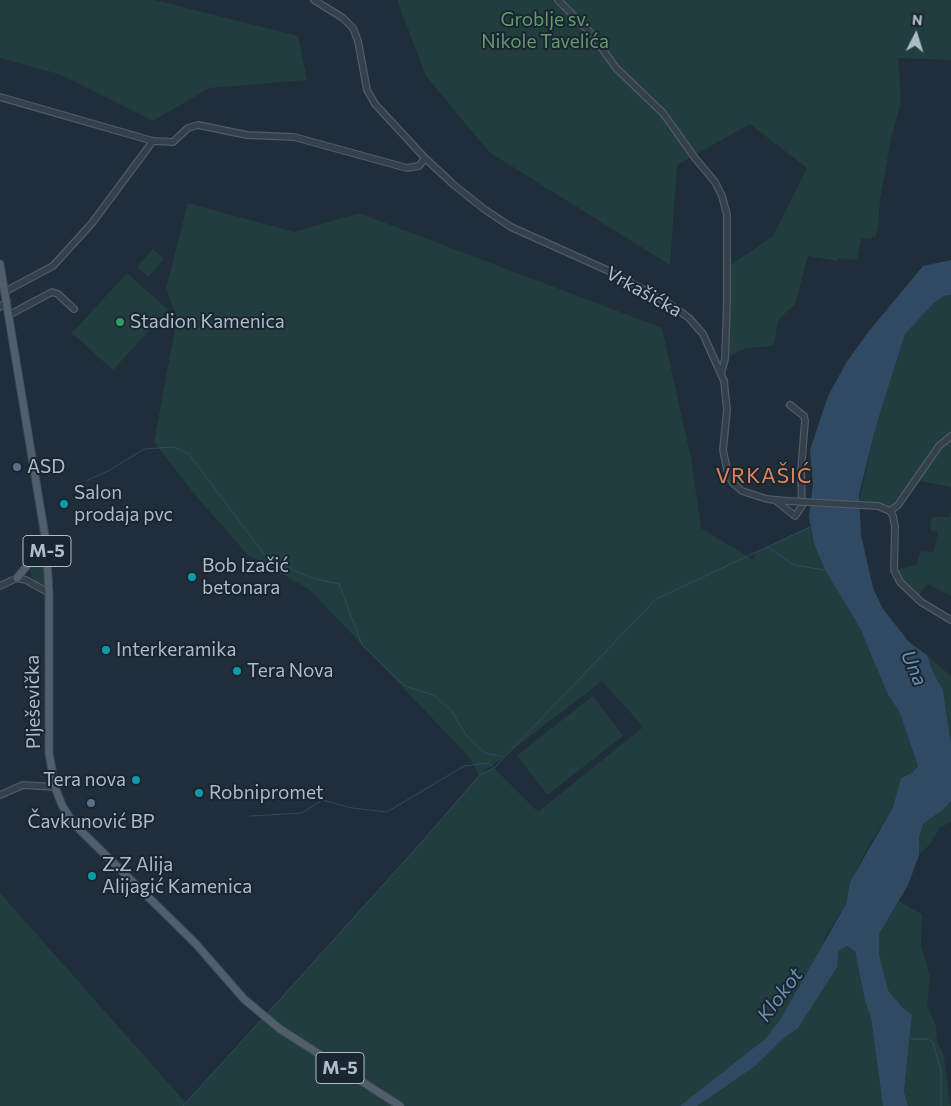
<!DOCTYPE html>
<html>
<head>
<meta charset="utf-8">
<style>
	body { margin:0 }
	#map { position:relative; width:951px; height:1106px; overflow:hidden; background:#202e3c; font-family:Commissioner,sans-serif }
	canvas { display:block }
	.north { position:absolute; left:891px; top:10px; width:50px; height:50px; -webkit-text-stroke:4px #192531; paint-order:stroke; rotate:5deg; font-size:14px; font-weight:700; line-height:20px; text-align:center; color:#afbbc9 }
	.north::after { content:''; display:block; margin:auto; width:18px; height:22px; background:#afbbc9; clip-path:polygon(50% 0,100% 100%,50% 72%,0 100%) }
</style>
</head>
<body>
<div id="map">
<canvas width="951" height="1106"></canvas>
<div class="north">N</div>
</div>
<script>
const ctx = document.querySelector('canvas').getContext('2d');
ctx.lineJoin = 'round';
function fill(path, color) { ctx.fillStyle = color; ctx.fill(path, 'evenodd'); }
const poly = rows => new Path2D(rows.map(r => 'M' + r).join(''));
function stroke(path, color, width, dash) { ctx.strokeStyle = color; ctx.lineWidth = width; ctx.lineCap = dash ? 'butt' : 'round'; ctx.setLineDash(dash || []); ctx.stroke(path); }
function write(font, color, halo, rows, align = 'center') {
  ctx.font = font + ' Commissioner,sans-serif'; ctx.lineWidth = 4; ctx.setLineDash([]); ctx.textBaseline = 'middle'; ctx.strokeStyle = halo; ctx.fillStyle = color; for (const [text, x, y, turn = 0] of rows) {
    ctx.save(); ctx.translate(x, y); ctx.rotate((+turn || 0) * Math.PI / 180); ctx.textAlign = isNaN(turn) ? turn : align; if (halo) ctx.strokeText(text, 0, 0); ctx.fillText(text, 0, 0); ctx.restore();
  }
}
fill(poly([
	[0,0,155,0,298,36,307,80,209,88,153,121,59,74,0,58],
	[397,0,951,0,951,60,898,58,901,101,891,139,880,199,878,228,875,237,861,239,857,260,838,258,838,261,808,256,795,304,779,319,773,346,746,348,725,359,727,268,773,236,807,168,750,124,677,165,670,265,489,152,426,76],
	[188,203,294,232,359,213,662,328,691,458,701,528,753,560,757,552,810,527,814,544,825,570,860,628,888,695,899,711,918,766,913,772,901,778,893,807,869,845,850,882,846,904,823,940,842,948,847,946,855,951,865,1001,871,1018,883,1106,0,1106,0,893,186,1103,420,844,479,775,469,757,310,590,247,554,196,496,154,442,177,318,166,288],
	[602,681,640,723,642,728,538,812,494,768,482,773],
	[153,249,164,259,148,277,137,267],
	[127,273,168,310,113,370,72,333],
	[951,295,951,487,915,480,890,511,858,505,877,423,905,334,934,303,944,296],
	[951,508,951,596,927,584,917,599,894,570,916,565,921,551,933,552,938,532,930,530,932,517,950,517],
	[43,556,45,589,34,581,30,571,36,562],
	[927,655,951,676,951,744,943,690,933,672],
	[593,696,623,736,547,795,517,755],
	[951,801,951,822,939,828,930,844,919,855,919,838,923,824,944,809],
	[898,901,922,914,921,945,930,978,927,1005,936,1026,937,1041,944,1056,950,1106,908,1106,904,1092,912,1015,901,1006,888,990,879,954,879,934]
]), '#223d3d');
fill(poly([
	[951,260,951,295,944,296,934,303,905,334,877,423,859,494,861,535,873,588,883,609,909,642,927,655,933,672,943,690,951,744,951,801,944,809,923,824,919,838,919,855,908,885,879,934,879,954,888,990,901,1006,912,1015,904,1092,908,1106,883,1106,871,1018,865,1001,855,951,847,946,838,951,837,967,798,1028,785,1037,755,1066,697,1106,680,1106,765,1039,780,1020,846,904,850,882,893,807,901,778,913,772,918,766,899,711,888,695,860,628,825,570,814,544,809,517,813,484,810,450,828,396,846,363,869,331,923,266]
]), '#304a63');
stroke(poly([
	[86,481,110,470,144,449,174,447,189,454,267,558,312,578,339,584,362,645,405,686,433,695,451,710,466,735,485,753,504,757],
	[768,547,794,565,825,570],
	[251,816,302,813,322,800,352,808,387,812,464,766,489,763,493,767],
	[266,1015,420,844,480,775,494,768,656,599,810,527],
	[911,1039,928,1039,933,1043,941,1070,941,1106],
	[183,1106,263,1018]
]), '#304a63', 1);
stroke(poly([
	[869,889,892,840]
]), '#304a63', 9);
const minor = poly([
	[314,0,343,18,353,28,358,41,367,90,375,104,425,158,454,185,484,209,511,227,609,271,668,303,689,318,703,334,724,381,727,410,723,450,728,474,733,483,742,491,767,499,787,501],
	[558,0,591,33,616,68,663,113,695,158,715,182,722,196,727,215,727,302,725,359,721,374],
	[0,97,153,141,173,142,188,128,198,125,247,135,294,137,407,168,419,166,425,158],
	[6,291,53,266,92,223,153,141],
	[0,307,7,301],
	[9,315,52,292,58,294,74,309],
	[775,500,795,516,802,506,801,471,805,421,804,416,790,405],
	[878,506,890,511,893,516,895,527,894,570,900,582,921,602,951,620],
	[890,511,898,505,939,446,951,436],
	[0,586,17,578,26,580,49,593],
	[0,795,23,785,55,787]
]);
const major = poly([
	[0,264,46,542,49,593,49,753,55,787,62,805,73,823,196,944,244,999,280,1029,400,1106],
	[17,578,46,542]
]);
stroke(minor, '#4f5b67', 8);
stroke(major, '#3d4956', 9);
stroke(minor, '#34404c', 5.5);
stroke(major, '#515f6d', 7);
const minorBridge = poly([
	[787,501,878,506]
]);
stroke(minorBridge, '#4f5b67', 8, []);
stroke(minorBridge, '#34404c', 5.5);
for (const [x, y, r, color] of [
	[120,322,5,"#2e9e5b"],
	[17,467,5,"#5c6f8a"],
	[64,504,5,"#0f9aa8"],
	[192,577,5,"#0f9aa8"],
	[106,650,5,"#0f9aa8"],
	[237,671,5,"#0f9aa8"],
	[136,780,5,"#0f9aa8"],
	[199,793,5,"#0f9aa8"],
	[91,803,5,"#5c6f8a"],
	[92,876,5,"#0f9aa8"]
]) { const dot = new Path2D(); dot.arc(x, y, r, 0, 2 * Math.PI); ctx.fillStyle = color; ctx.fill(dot); stroke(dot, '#192531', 2); }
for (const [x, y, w] of [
	[47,551,48],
	[340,1068,48]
]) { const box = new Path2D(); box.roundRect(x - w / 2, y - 15.5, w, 31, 4); ctx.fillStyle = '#192531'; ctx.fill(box); stroke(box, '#afbbc9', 1); }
write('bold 18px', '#afbbc9', null, [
	["M-5",47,551],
	["M-5",340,1068]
]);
write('19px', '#639c6b', '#192531', [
	["Groblje sv.",545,20],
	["Nikole Tavelića",545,42]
]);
write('19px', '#afbbc9', '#192531', [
	["Vrkašićka",644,292,29],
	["Plješevička",33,702,-91]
]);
write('19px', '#afbbc9', '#192531', [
	["Stadion Kamenica",130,322],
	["ASD",27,467],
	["Salon",74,493],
	["prodaja pvc",74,515],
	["Bob Izačić",202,566],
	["betonara",202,588],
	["Interkeramika",116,650],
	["Tera Nova",247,671],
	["Tera nova",126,780,"right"],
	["Robnipromet",209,793],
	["Čavkunović BP",91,822,"center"],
	["Z.Z Alija",102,865],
	["Alijagić Kamenica",102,887]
], 'left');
write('italic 20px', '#6c8faf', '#192531', [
	["Una",914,668,66],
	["Klokot",780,995,-53]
]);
ctx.letterSpacing = '1px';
write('21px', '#df8454', '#192531', [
	["VRKAŠIĆ",764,476]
]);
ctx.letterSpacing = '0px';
</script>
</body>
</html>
